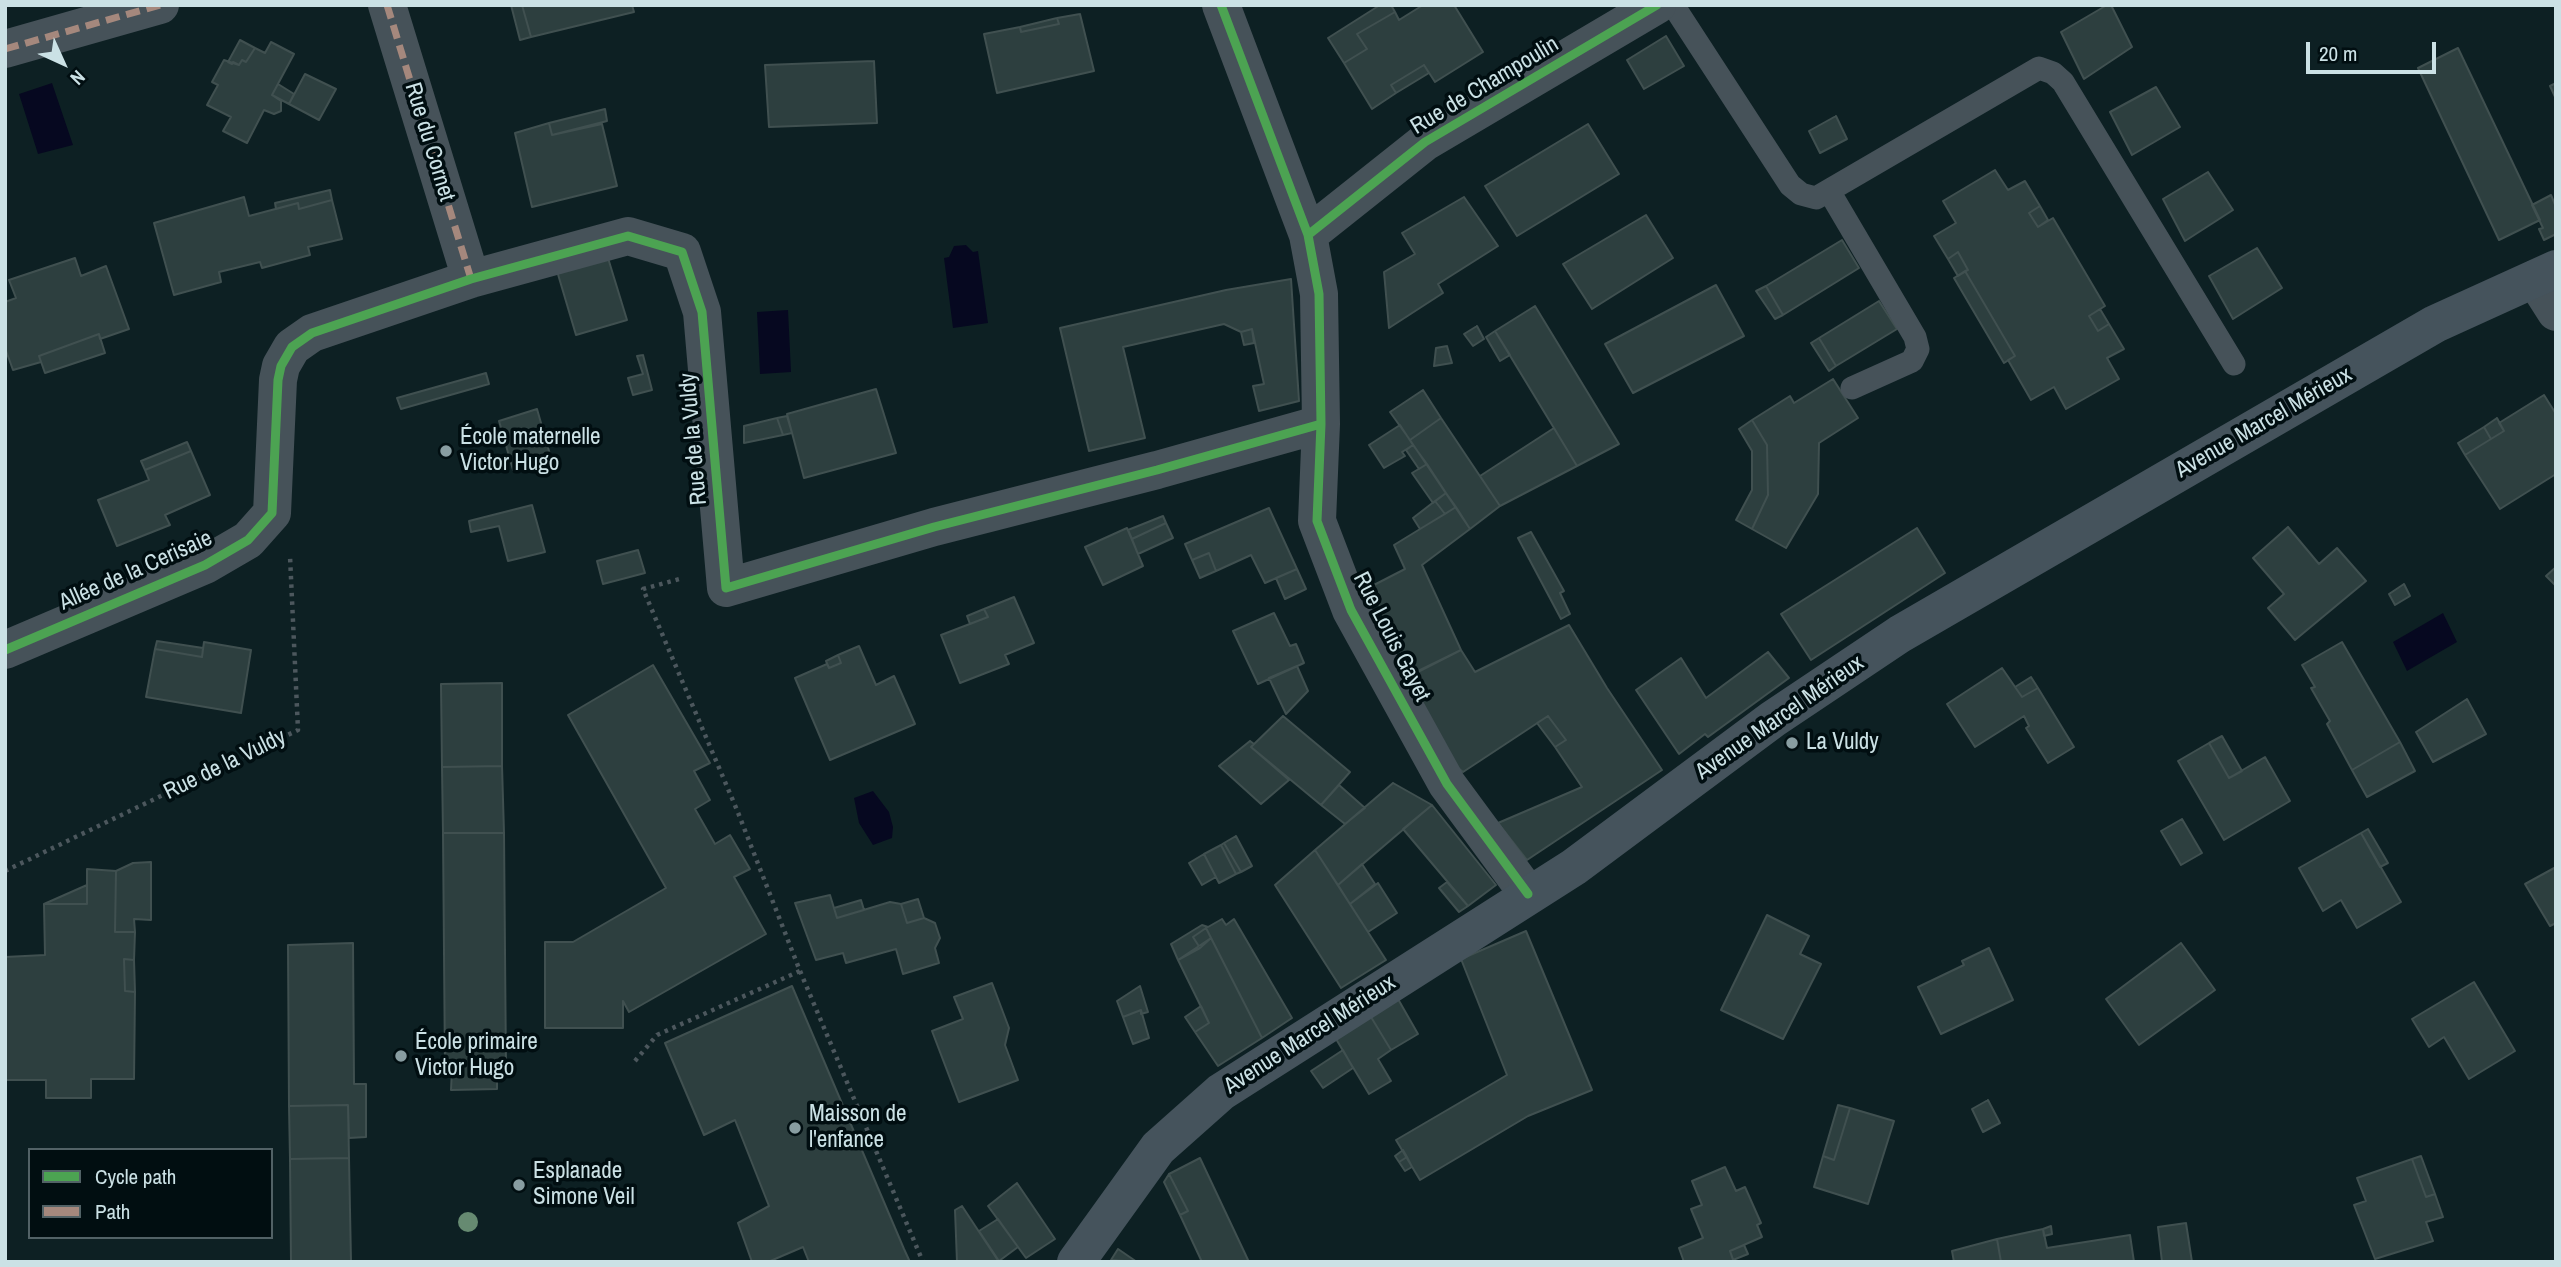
<!DOCTYPE html>
<html>
<head>
<meta charset="utf-8">
<style>
	body { margin:0 }
	#map { position:relative; width:2561px; height:1267px; overflow:hidden; background:#0d2023; font-family:"Archivo Narrow",sans-serif }
	canvas { display:block }
	.frame { position:absolute; inset:0; border:7px solid #cbe1e5; pointer-events:none }
	.legend { position:absolute; left:28px; top:1148px; width:245px; height:91px; box-sizing:border-box; background:#010e11; border:2px solid #526266; margin:0; padding:9px 12px; list-style:none; font-size:21px; color:#cbe1e5 }
	.legend li { display:flex; align-items:center; gap:14px; height:35px }
	.legend b { width:35px; border:2px solid #526266 }
	.north { position:absolute; left:28px; top:28px; width:70px; height:70px; -webkit-text-stroke:5px #010e11; paint-order:stroke; rotate:135deg; font-size:19px; font-weight:700; line-height:28px; text-align:center; color:#cbe1e5 }
	.north::after { content:''; display:block; margin:auto; width:24px; height:32px; background:#cbe1e5; clip-path:polygon(50% 0,100% 100%,50% 72%,0 100%) }
	.scale { position:absolute; left:2306px; top:42px; width:130px; height:32px; box-sizing:border-box; border:4px solid #cbe1e5; border-top:0; padding-left:9px; font-size:21px; line-height:24px; white-space:nowrap; color:#cbe1e5; -webkit-text-stroke:5px #010e11; paint-order:stroke }
</style>
</head>
<body>
<div id="map">
<canvas width="2561" height="1267"></canvas>
<div class="frame"></div>
<ul class="legend">
<li><b style="height:9px;background:#4ca352"></b>Cycle path</li>
<li><b style="height:9px;background:#a5887d"></b>Path</li>
</ul>
<div class="north">N</div>
<div class="scale">20 m</div>
</div>
<script>
const ctx = document.querySelector('canvas').getContext('2d');
ctx.lineJoin = 'round';
function fill(path, color) { ctx.fillStyle = color; ctx.fill(path, 'evenodd'); }
const poly = rows => new Path2D(rows.map(r => 'M' + r).join(''));
function stroke(path, color, width, dash) { ctx.strokeStyle = color; ctx.lineWidth = width; ctx.lineCap = dash ? 'butt' : 'round'; ctx.setLineDash(dash || []); ctx.stroke(path); }
function write(font, color, halo, rows, align = 'center') {
  ctx.font = font + ' "Archivo Narrow",sans-serif'; ctx.lineWidth = 7; ctx.setLineDash([]); ctx.textBaseline = 'middle'; ctx.strokeStyle = halo; ctx.fillStyle = color; for (const [text, x, y, turn = 0] of rows) {
    ctx.save(); ctx.translate(x, y); ctx.rotate((+turn || 0) * Math.PI / 180); ctx.textAlign = isNaN(turn) ? turn : align; if (halo) ctx.strokeText(text, 0, 0); ctx.fillText(text, 0, 0); ctx.restore();
  }
}
fill(poly([
	[52,83,73,145,38,154,19,94],
	[966,245,973,252,978,251,988,323,953,328,944,258,949,257,954,246],
	[788,310,791,372,760,374,757,312],
	[2443,613,2457,642,2407,671,2393,642],
	[873,791,889,812,893,827,892,838,873,845,859,823,854,798]
]), '#060820');
const building = poly([
	[511,5,522,5,531,37,520,40,511,5],
	[522,5,632,5,634,12,531,37,522,5],
	[1380,5,1391,5,1395,12,1357,34,1367,49,1344,63,1328,38,1380,5],
	[1423,5,1454,5,1483,52,1435,82,1424,65,1391,85,1396,93,1372,109,1344,63,1367,49,1357,34,1395,12,1399,20,1423,5],
	[2107,5,2111,5,2132,47,2084,79,2061,32,2107,5],
	[1080,14,1094,71,997,93,984,34,1020,27,1021,32,1059,24,1057,18,1080,14],
	[1057,18,1059,24,1021,32,1020,27,1057,18],
	[1666,36,1684,66,1644,89,1627,60,1666,36],
	[240,40,255,48,246,62,242,60,239,65,233,62,232,64,228,62,240,40],
	[271,42,294,54,272,95,281,101,281,111,274,114,264,110,247,143,223,131,231,117,207,105,218,85,212,82,224,60,239,65,242,60,246,62,255,48,265,53,271,42],
	[2458,48,2540,220,2499,240,2418,68,2458,48],
	[874,61,877,123,769,127,765,65,874,61],
	[1424,65,1429,73,1396,93,1391,85,1424,65],
	[305,74,336,89,319,120,289,104,305,74],
	[2556,83,2556,99,2550,86,2556,83],
	[278,84,294,94,289,104,272,95,278,84],
	[2156,87,2180,127,2132,155,2110,112,2156,87],
	[605,109,607,121,552,135,549,123,605,109],
	[1836,116,1847,139,1820,153,1809,131,1836,116],
	[549,123,552,135,602,124,617,186,532,207,515,133,549,123],
	[1588,124,1619,174,1517,236,1485,186,1588,124],
	[1995,170,2008,190,2025,181,2040,206,2029,213,2038,227,2053,218,2105,306,2089,316,2098,331,2109,324,2124,349,2107,358,2119,379,2066,409,2054,387,2031,400,2008,360,2015,356,1965,271,1968,270,1958,252,1948,259,1934,236,1956,223,1943,201,1995,170],
	[2208,172,2233,210,2185,241,2163,199,2208,172],
	[330,190,332,200,299,209,298,203,276,209,275,203,330,190],
	[2551,195,2556,207,2556,234,2544,240,2539,229,2543,228,2532,205,2551,195],
	[244,197,249,216,298,203,299,209,332,200,342,239,308,247,310,255,262,268,260,262,219,272,221,282,174,295,154,223,244,197],
	[1464,197,1498,246,1438,284,1443,293,1389,328,1384,272,1415,254,1402,233,1464,197],
	[2040,206,2048,220,2038,227,2029,213,2040,206],
	[1646,215,1673,258,1592,309,1563,264,1646,215],
	[1842,240,1859,268,1783,315,1766,286,1842,240],
	[2257,248,2282,288,2233,319,2209,276,2257,248],
	[1958,252,1968,270,1958,276,1948,259,1958,252],
	[75,258,81,276,106,266,129,329,100,339,99,334,39,356,41,362,13,370,5,348,5,302,16,298,9,280,75,258],
	[608,258,627,320,576,335,557,271,608,258],
	[1965,271,2015,356,2004,363,1954,278,1965,271],
	[1291,279,1299,401,1259,411,1253,386,1264,384,1252,329,1241,332,1224,324,1123,347,1145,438,1089,451,1060,328,1226,290,1291,279],
	[1716,285,1744,336,1633,393,1605,344,1716,285],
	[1766,286,1783,315,1775,319,1756,291,1766,286],
	[1879,301,1897,329,1836,366,1819,338,1879,301],
	[1535,306,1619,444,1577,466,1495,331,1535,306],
	[2100,309,2109,324,2098,331,2089,316,2100,309],
	[1477,326,1484,339,1473,346,1464,334,1477,326],
	[1252,329,1254,343,1244,345,1241,332,1252,329],
	[1495,331,1510,355,1500,361,1486,337,1495,331],
	[99,334,105,353,45,373,39,356,99,334],
	[1819,338,1836,366,1829,371,1811,343,1819,338],
	[1447,346,1452,363,1434,366,1436,348,1447,346],
	[643,355,652,390,633,395,628,378,643,374,637,356,643,355],
	[486,373,489,384,401,409,397,398,486,373],
	[1833,379,1858,418,1819,443,1818,494,1786,548,1752,529,1768,495,1767,445,1752,420,1790,396,1794,403,1833,379],
	[876,389,896,453,804,478,787,414,876,389],
	[1423,390,1441,418,1410,440,1390,412,1423,390],
	[2544,395,2556,414,2556,474,2500,509,2465,455,2504,431,2499,423,2544,395],
	[537,409,551,458,513,470,499,421,537,409],
	[787,416,792,433,783,435,777,418,787,416],
	[777,418,783,435,744,443,744,426,777,418],
	[1441,418,1500,506,1470,529,1410,440,1441,418],
	[2497,418,2504,431,2491,439,2484,427,2497,418],
	[1752,420,1767,445,1768,495,1752,529,1736,520,1752,490,1752,451,1739,429,1752,420],
	[1400,425,1413,445,1402,452,1405,456,1384,468,1369,445,1400,425],
	[2484,427,2491,439,2465,455,2458,443,2484,427],
	[1554,428,1577,466,1500,506,1480,476,1554,428],
	[187,442,191,451,145,470,141,461,187,442],
	[1413,445,1427,464,1419,469,1406,450,1413,445],
	[191,451,210,495,165,515,170,525,117,546,98,500,149,480,145,470,191,451],
	[1427,464,1446,493,1433,503,1412,473,1427,464],
	[1446,493,1456,507,1445,514,1435,501,1446,493],
	[1435,501,1445,514,1420,529,1413,518,1435,501],
	[532,505,545,552,508,561,499,526,471,532,469,521,532,505],
	[1456,507,1470,529,1422,565,1461,650,1412,674,1386,623,1372,586,1405,569,1394,545,1456,507],
	[1269,508,1297,569,1265,583,1251,555,1216,571,1209,553,1192,560,1185,544,1269,508],
	[1163,516,1166,523,1132,539,1128,530,1163,516],
	[1166,523,1173,538,1138,554,1132,539,1166,523],
	[2288,527,2319,564,2337,548,2366,581,2295,640,2268,608,2284,594,2253,558,2288,527],
	[1127,528,1143,566,1103,585,1085,547,1127,528],
	[1917,528,1945,573,1811,660,1781,614,1917,528],
	[1531,532,1564,591,1560,593,1570,614,1561,619,1518,538,1531,532],
	[638,550,645,573,603,584,597,561,638,550],
	[1209,553,1216,571,1200,578,1192,560,1209,553],
	[2556,567,2556,586,2546,576,2556,567],
	[1297,569,1306,589,1285,599,1276,578,1297,569],
	[2404,584,2410,596,2395,605,2389,594,2404,584],
	[1014,597,1034,643,1005,655,1009,664,960,683,941,635,988,617,984,609,1014,597],
	[984,609,988,617,970,624,967,616,984,609],
	[1274,613,1290,646,1296,644,1304,663,1258,684,1233,631,1274,613],
	[1569,625,1607,688,1662,770,1527,860,1498,823,1582,787,1555,747,1566,740,1548,716,1463,772,1452,763,1408,677,1461,650,1475,672,1569,625],
	[157,641,203,648,202,657,155,649,157,641],
	[204,642,251,650,241,713,146,697,155,649,202,657,204,642],
	[2342,642,2400,742,2352,770,2327,724,2330,721,2311,688,2315,687,2302,665,2342,642],
	[859,646,876,685,894,676,915,724,830,760,795,678,827,664,829,668,841,663,838,655,859,646],
	[1768,652,1789,678,1708,737,1705,734,1679,754,1636,690,1681,658,1706,698,1768,652],
	[838,655,841,663,829,668,826,661,838,655],
	[653,665,710,763,694,771,710,800,695,809,715,844,730,835,750,869,734,877,766,934,629,1012,623,1001,623,1028,545,1028,545,942,573,942,666,888,568,715,653,665],
	[1297,666,1308,691,1286,714,1269,678,1297,666],
	[2002,668,2022,697,2038,688,2074,747,2048,763,2026,728,2029,726,2024,716,1975,747,1947,704,2002,668],
	[2031,677,2038,688,2022,697,2015,687,2031,677],
	[502,683,502,766,442,767,441,684,502,683],
	[2467,699,2486,734,2433,762,2416,732,2467,699],
	[1283,716,1350,772,1321,805,1251,747,1283,716],
	[1548,716,1566,740,1555,747,1537,723,1548,716],
	[2222,736,2242,771,2229,778,2209,743,2222,736],
	[1250,741,1254,744,1251,747,1289,780,1261,804,1219,766,1250,741],
	[2400,742,2415,771,2367,797,2352,770,2400,742],
	[2209,743,2229,778,2265,757,2290,801,2224,840,2178,761,2209,743],
	[502,766,504,833,443,833,442,767,502,766],
	[1393,783,1432,805,1338,885,1315,850,1393,783],
	[1339,785,1365,808,1345,824,1321,805,1339,785],
	[1432,805,1496,885,1468,906,1403,829,1432,805],
	[2182,819,2202,853,2181,865,2161,831,2182,819],
	[2368,829,2388,863,2380,867,2361,833,2368,829],
	[443,833,504,833,506,1070,497,1070,497,1089,451,1090,452,1069,445,1070,443,833],
	[2361,833,2401,902,2357,928,2341,900,2323,911,2299,868,2361,833],
	[1236,836,1252,866,1241,872,1224,843,1236,836],
	[1224,843,1241,872,1236,874,1221,845,1224,843],
	[1221,845,1236,874,1219,883,1204,854,1221,845],
	[1315,850,1386,960,1341,988,1275,885,1315,850],
	[1204,854,1216,877,1202,885,1189,863,1204,854],
	[151,862,151,920,134,919,135,932,115,932,116,871,133,863,151,862],
	[1362,864,1375,884,1350,904,1338,885,1362,864],
	[2556,867,2556,923,2550,926,2525,884,2556,867],
	[87,869,116,871,115,932,135,932,134,960,124,959,125,991,135,992,134,1079,91,1079,91,1098,46,1098,46,1080,5,1080,5,957,45,955,44,904,87,904,87,869],
	[1447,882,1468,906,1459,912,1439,888,1447,882],
	[1378,883,1397,913,1368,932,1350,904,1378,883],
	[87,885,87,904,44,904,87,885],
	[830,895,837,918,890,902,901,904,907,923,924,918,935,923,940,938,935,948,939,963,903,974,896,949,846,963,843,953,816,960,795,903,830,895],
	[918,899,924,918,907,923,901,904,918,899],
	[861,900,864,910,837,918,834,908,861,900],
	[1767,915,1809,936,1800,954,1821,964,1783,1039,1721,1010,1767,915],
	[1222,919,1226,925,1234,919,1292,1018,1262,1038,1206,928,1193,937,1200,948,1178,960,1171,944,1202,925,1208,927,1222,919],
	[1206,928,1211,938,1200,948,1193,937,1206,928],
	[1526,931,1592,1090,1528,1116,1420,1180,1396,1140,1507,1075,1461,959,1526,931],
	[1211,938,1262,1038,1218,1066,1195,1032,1209,1023,1178,960,1211,938],
	[353,943,354,1084,366,1084,366,1137,349,1138,348,1105,289,1106,288,945,353,943],
	[2181,943,2215,990,2139,1045,2106,999,2181,943],
	[1989,948,2013,1000,1941,1034,1918,987,1964,965,1962,961,1989,948],
	[124,959,134,960,135,992,125,991,124,959],
	[2474,982,2515,1051,2469,1079,2444,1037,2429,1047,2412,1019,2474,982],
	[992,983,1009,1028,1005,1045,1018,1080,959,1102,932,1031,963,1019,954,997,992,983],
	[792,986,904,1249,910,1262,809,1262,803,1247,768,1262,752,1262,738,1223,769,1206,735,1120,704,1135,665,1043,792,986],
	[1140,986,1148,1012,1141,1014,1141,1010,1123,1017,1117,1001,1140,986],
	[1398,999,1418,1034,1391,1050,1371,1017,1398,999],
	[1201,1006,1209,1023,1195,1032,1185,1017,1201,1006],
	[1141,1010,1149,1038,1133,1044,1123,1017,1141,1010],
	[1371,1017,1391,1050,1378,1059,1391,1081,1369,1094,1336,1039,1371,1017],
	[1343,1050,1353,1068,1323,1088,1311,1071,1343,1050],
	[1988,1100,2000,1123,1983,1132,1972,1109,1988,1100],
	[348,1105,349,1158,290,1159,289,1106,348,1105],
	[1838,1105,1850,1108,1834,1160,1823,1156,1838,1105],
	[1850,1108,1894,1121,1868,1204,1814,1187,1823,1156,1834,1160,1850,1108],
	[1403,1150,1407,1157,1399,1162,1395,1156,1403,1150],
	[2421,1156,2435,1194,2426,1197,2412,1159,2421,1156],
	[1407,1157,1412,1167,1405,1171,1399,1162,1407,1157],
	[349,1158,351,1262,291,1262,290,1159,349,1158],
	[1200,1158,1249,1262,1202,1262,1180,1215,1188,1211,1169,1174,1200,1158],
	[2412,1159,2426,1197,2435,1194,2443,1217,2426,1222,2433,1241,2375,1259,2354,1205,2366,1201,2357,1178,2412,1159],
	[1725,1167,1736,1191,1745,1187,1761,1223,1757,1225,1762,1237,1730,1251,1734,1262,1684,1262,1679,1248,1703,1238,1691,1209,1702,1205,1692,1181,1725,1167],
	[1169,1174,1188,1211,1180,1215,1164,1182,1169,1174],
	[1017,1183,1055,1239,1026,1258,988,1206,1017,1183],
	[962,1206,999,1262,957,1262,955,1210,962,1206],
	[998,1219,1018,1247,999,1261,979,1231,998,1219],
	[2186,1223,2192,1262,2162,1262,2158,1227,2186,1223],
	[2051,1226,2052,1234,2044,1236,2043,1229,2051,1226],
	[2043,1229,2047,1248,2130,1235,2134,1262,2001,1262,1997,1239,2043,1229],
	[1997,1239,2001,1262,1954,1262,1952,1251,1997,1239],
	[1744,1245,1748,1254,1733,1260,1730,1251,1744,1245],
	[1118,1249,1137,1262,1111,1260,1118,1249]
]);
fill(building, '#2d3f3f');
stroke(building, '#405050', 2);
stroke(poly([
	[5,871,298,730,290,556],
	[800,971,923,1262],
	[635,1061,657,1035,800,971,737,810,643,589,683,578]
]), '#4c575d', 4.5, [3.5, 5]);
stroke(poly([
	[1673,5,1790,185,1801,194,1816,198,2039,68,2053,73,2063,82,2234,364],
	[1829,191,1915,337,1918,349,1912,361,1852,388]
]), '#465259', 23);
stroke(poly([
	[387,5,471,279],
	[1221,5,1308,235,1319,294,1321,424,1317,521,1351,610,1447,784,1528,894],
	[5,49,160,5],
	[1308,235,1425,142,1657,5],
	[2535,279,2556,312],
	[5,650,205,565,248,540,272,513,278,380,281,366,292,347,312,333,471,279,628,236,682,252,702,312,726,588,934,527,1157,470,1321,424]
]), '#465259', 38);
stroke(poly([
	[1076,1262,1158,1148,1221,1092,1574,867,1773,719,1900,634,2435,324,2556,269]
]), '#45535c', 38);
stroke(poly([
	[387,5,471,279],
	[5,49,160,5]
]), '#a5887d', 7, [14, 7]);
stroke(poly([
	[1221,5,1308,235,1319,294,1321,424,1317,521,1351,610,1447,784,1528,894],
	[1308,235,1425,142,1657,5],
	[5,650,205,565,248,540,272,513,278,380,281,366,292,347,312,333,471,279,628,236,682,252,702,312,726,588,934,527,1157,470,1321,424]
]), '#4ca352', 9);
ctx.fillStyle = '#668a71';
for (const [x, y] of [
	[468,1222]
]) { ctx.beginPath(); ctx.arc(x, y, 10, 0, 2 * Math.PI); ctx.fill(); }
for (const [x, y, r, color] of [
	[446,451,7,"#889da1"],
	[1792,743,7,"#889da1"],
	[401,1056,7,"#889da1"],
	[795,1128,7,"#889da1"],
	[519,1185,7,"#889da1"]
]) { const dot = new Path2D(); dot.arc(x, y, r, 0, 2 * Math.PI); ctx.fillStyle = color; ctx.fill(dot); stroke(dot, '#010e11', 2.5); }
write('23px', '#cbe1e5', '#010e11', [
	["Rue de Champoulin",1485,86,-31],
	["Rue du Cornet",429,142,73],
	["Avenue Marcel Mérieux",2264,423,-30],
	["Rue de la Vuldy",694,439,-95],
	["Allée de la Cerisaie",136,571,-24],
	["Rue Louis Gayet",1391,637,63],
	["Avenue Marcel Mérieux",1780,718,-35],
	["Rue de la Vuldy",225,765,-26],
	["Avenue Marcel Mérieux",1310,1035,-33]
]);
write('23px', '#cbe1e5', '#010e11', [
	["École maternelle",460,438],
	["Victor Hugo",460,464],
	["La Vuldy",1806,743],
	["École primaire",415,1043],
	["Victor Hugo",415,1069],
	["Maisson de",809,1115],
	["l'enfance",809,1141],
	["Esplanade",533,1172],
	["Simone Veil",533,1198]
], 'left');
</script>
</body>
</html>
